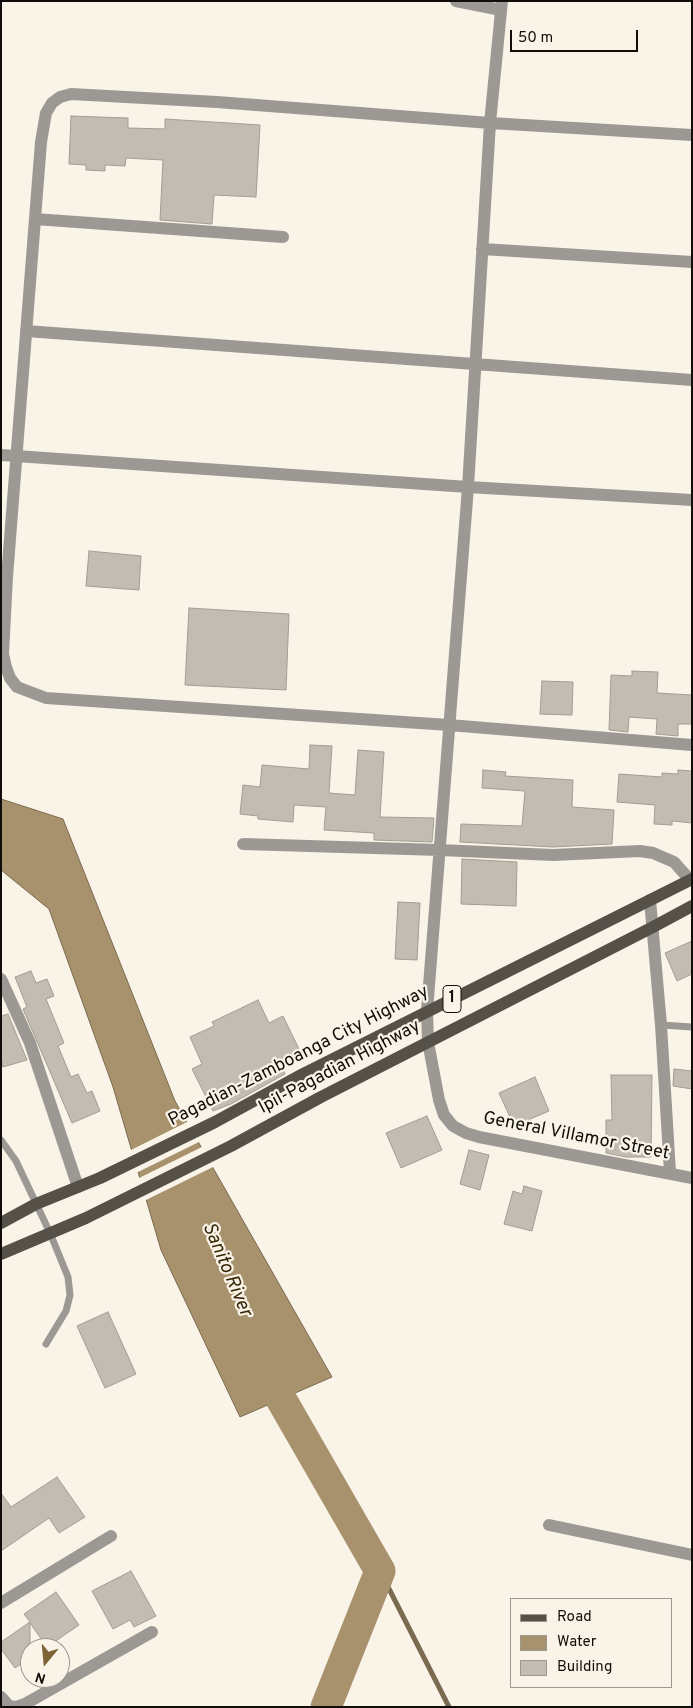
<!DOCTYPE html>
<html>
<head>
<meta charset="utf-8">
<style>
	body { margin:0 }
	#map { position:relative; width:693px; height:1708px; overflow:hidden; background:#faf3e8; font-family:Overpass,sans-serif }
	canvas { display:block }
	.frame { position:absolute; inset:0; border:2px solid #100e0a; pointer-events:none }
	.legend { position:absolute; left:510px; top:1598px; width:162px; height:90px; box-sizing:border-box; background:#faf3e8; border:1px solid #9c978f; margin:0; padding:6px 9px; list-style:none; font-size:15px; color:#100e0a }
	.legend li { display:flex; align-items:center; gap:10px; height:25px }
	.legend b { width:25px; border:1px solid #9c978f }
	.north { position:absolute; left:20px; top:1638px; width:50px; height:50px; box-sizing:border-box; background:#faf3e8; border:1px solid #9c978f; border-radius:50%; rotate:197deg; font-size:14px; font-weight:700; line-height:20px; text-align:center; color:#100e0a }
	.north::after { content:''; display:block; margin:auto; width:18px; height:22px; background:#7d6234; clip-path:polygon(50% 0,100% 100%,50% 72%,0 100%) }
	.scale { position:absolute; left:510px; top:30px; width:128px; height:22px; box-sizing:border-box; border:2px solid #100e0a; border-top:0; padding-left:6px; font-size:15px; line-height:18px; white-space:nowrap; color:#100e0a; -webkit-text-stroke:4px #faf3e8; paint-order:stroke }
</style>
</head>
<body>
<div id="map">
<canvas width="693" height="1708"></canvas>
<div class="frame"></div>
<ul class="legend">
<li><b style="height:6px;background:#555048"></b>Road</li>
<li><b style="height:14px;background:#a8926e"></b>Water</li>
<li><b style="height:14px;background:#c3bcb2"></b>Building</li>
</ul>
<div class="north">N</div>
<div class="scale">50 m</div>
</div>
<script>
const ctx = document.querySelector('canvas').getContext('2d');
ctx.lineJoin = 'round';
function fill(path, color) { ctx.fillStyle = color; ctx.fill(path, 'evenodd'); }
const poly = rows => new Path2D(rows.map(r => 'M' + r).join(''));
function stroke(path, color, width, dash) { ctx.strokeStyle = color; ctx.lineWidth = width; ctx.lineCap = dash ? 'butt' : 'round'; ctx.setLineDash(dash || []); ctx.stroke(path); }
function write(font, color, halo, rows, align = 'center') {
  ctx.font = font + ' Overpass,sans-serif'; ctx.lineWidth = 4.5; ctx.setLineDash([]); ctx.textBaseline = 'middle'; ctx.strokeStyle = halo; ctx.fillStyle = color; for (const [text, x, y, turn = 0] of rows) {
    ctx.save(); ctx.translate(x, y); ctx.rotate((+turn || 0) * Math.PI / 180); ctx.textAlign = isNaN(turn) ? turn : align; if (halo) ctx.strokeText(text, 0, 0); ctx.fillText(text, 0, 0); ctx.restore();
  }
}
const water = poly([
	[1,799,63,819,175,1101,332,1377,240,1417,161,1250,113,1087,49,909,1,870,1,799]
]);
fill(water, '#a8926e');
stroke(water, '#7a6a50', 1);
fill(poly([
	[189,1121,201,1141,136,1173,129,1151],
	[204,1146,215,1166,144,1201,137,1179]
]), '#faf3e8');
stroke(poly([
	[380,1571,449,1707]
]), '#7a6a50', 5);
stroke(poly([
	[264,1360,281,1399,380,1571,326,1707]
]), '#a8926e', 31);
const building = poly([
	[71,116,128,118,128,128,165,129,165,119,260,125,256,197,214,195,212,224,160,220,163,160,126,158,125,166,105,165,105,171,86,170,86,165,69,164,71,116],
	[89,551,141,556,139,590,86,586,89,551],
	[189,608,289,614,286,690,185,685,189,608],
	[632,671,658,672,657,693,692,695,692,724,678,724,678,736,656,734,657,719,629,717,628,732,609,730,611,675,632,676,632,671],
	[542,681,573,682,572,715,540,714,542,681],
	[310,745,332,746,329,793,355,795,358,750,384,752,380,817,434,818,432,842,374,840,374,833,324,830,326,807,294,805,293,822,258,819,258,816,240,814,243,785,260,787,262,765,309,769,310,745],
	[483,770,506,772,505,776,573,780,572,807,614,810,612,844,553,847,460,842,461,824,522,826,525,791,482,788,483,770],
	[678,770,692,771,692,823,672,821,672,825,654,824,655,805,617,802,619,774,662,777,662,773,678,774,678,770],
	[462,859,517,862,516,906,461,904,462,859],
	[398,902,420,903,417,960,395,959,398,902],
	[692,941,692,974,677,981,665,953,692,941],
	[31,971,36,983,47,979,54,996,46,999,64,1043,58,1046,71,1077,78,1074,87,1093,92,1091,100,1111,72,1123,23,1009,27,1007,15,977,31,971],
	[258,1000,269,1023,283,1016,300,1051,279,1060,285,1074,231,1104,213,1111,192,1069,202,1064,190,1037,214,1026,212,1022,258,1000],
	[8,1014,27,1060,3,1067,1,1058,1,1016,8,1014],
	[674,1069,692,1071,692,1089,673,1086,674,1069],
	[611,1075,652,1075,651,1157,626,1157,606,1153,606,1120,612,1120,611,1075],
	[535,1077,549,1111,514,1126,499,1093,535,1077],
	[427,1116,442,1150,401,1168,386,1133,427,1116],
	[469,1150,489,1155,480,1190,460,1184,469,1150],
	[524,1186,542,1191,532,1231,504,1224,513,1191,522,1194,524,1186],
	[108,1312,136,1374,105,1388,77,1326,108,1312],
	[57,1477,85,1517,59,1533,49,1518,1,1551,1,1493,11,1507,57,1477],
	[131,1571,156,1616,134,1627,130,1620,113,1629,92,1591,131,1571],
	[56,1592,79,1625,47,1647,30,1623,30,1658,15,1668,1,1649,1,1642,30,1622,24,1614,56,1592]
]);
fill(building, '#c3bcb2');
stroke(building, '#a29c92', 1);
stroke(poly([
	[661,1025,692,1027],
	[1,1140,16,1161,50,1233,68,1277,70,1295,66,1311,46,1344]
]), '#9c9995', 7);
stroke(poly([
	[456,1,501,10],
	[502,1,490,123,468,487,427,1011,428,1042,439,1100,444,1115,453,1126,466,1133,479,1137,692,1178],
	[692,135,490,123,217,102,71,94,60,97,52,103,46,113,41,142,7,577,3,654,6,667,10,678,17,687,46,698,449,725,692,745],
	[35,219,283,237],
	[482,249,692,262],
	[26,331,692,380],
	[1,455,468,487,692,500],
	[243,844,440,850,553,855,640,851,653,853,674,862,690,880],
	[650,900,661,1025,670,1172],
	[1,979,30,1043,78,1187],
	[549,1525,692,1555],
	[1,1603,111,1536],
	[1,1697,9,1706,16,1707,25,1704,152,1632]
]), '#9c9995', 12);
stroke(poly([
	[1,1223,36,1204,100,1178,215,1122,303,1074,692,879],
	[1,1254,86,1218,231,1146,321,1097,653,927,692,906]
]), '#555048', 12);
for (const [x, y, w] of [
	[452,999,18]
]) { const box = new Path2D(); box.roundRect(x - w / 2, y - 13.5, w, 27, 4); ctx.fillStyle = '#faf3e8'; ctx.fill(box); stroke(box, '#100e0a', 1); }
write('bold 16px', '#100e0a', null, [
	["1",452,999]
]);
write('18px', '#100e0a', '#faf3e8', [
	["Pagadian-Zamboanga City Highway",299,1057,-27],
	["Ipil-Pagadian Highway",340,1068,-28],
	["General Villamor Street",576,1137,11]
]);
write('italic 19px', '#382707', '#faf3e8', [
	["Sanito River",226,1270,67]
]);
</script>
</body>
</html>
